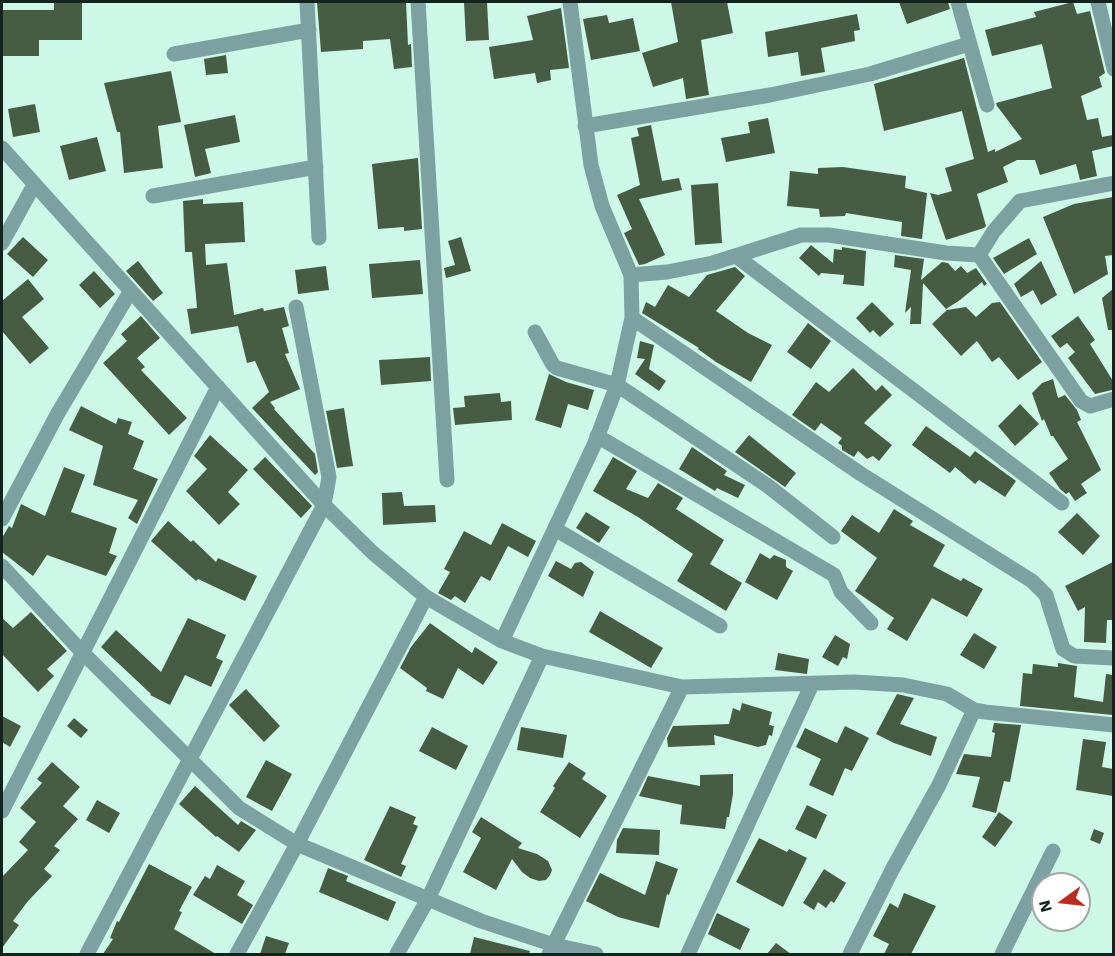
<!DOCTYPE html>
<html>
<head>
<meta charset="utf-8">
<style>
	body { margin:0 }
	#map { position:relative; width:1115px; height:956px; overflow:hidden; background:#cdf7e7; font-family:"Work Sans",sans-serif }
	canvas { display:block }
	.frame { position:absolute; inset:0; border:3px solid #13231d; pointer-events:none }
	.north { position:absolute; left:1031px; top:872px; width:60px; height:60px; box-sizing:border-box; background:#fff; border:2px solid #a1a7a5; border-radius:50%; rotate:255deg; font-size:16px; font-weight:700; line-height:24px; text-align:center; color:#13231d }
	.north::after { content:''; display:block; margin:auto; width:21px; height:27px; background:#b92c1e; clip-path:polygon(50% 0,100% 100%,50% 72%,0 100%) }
</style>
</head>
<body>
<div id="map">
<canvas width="1115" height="956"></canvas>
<div class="frame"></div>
<div class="north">N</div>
</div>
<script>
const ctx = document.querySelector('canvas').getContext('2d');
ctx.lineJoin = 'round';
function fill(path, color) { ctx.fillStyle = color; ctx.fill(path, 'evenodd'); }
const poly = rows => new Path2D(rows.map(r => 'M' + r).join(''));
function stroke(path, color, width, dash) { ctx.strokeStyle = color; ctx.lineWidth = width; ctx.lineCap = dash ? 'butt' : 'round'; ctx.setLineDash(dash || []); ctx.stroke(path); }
fill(poly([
	[54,2,82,2,82,40,39,40,39,56,2,56,2,10,54,10],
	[317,2,406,2,408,45,411,44,412,67,394,69,390,39,363,41,363,49,321,52],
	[464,2,487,2,489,40,466,41],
	[671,2,727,2,733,33,701,40,709,95,686,99,683,78,653,87,642,53,678,42],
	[899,2,948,2,950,9,907,24],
	[1073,2,1077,14,1090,11,1105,73,1099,77,1102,87,1081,96,1087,120,1098,118,1102,137,1113,135,1113,146,1092,151,1097,176,1080,180,1076,164,1040,175,1035,160,1017,160,1003,167,1008,182,977,194,986,226,984,228,946,240,930,193,938,195,952,191,945,168,974,159,962,111,884,131,874,84,964,58,988,152,995,149,995,152,1022,139,997,106,996,103,1052,88,1042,44,992,56,985,30,1036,17,1034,12],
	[561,8,569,68,550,70,551,80,537,83,535,73,494,79,489,47,533,40,527,16],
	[857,14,860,30,854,31,855,41,821,48,825,72,801,76,798,52,768,57,765,32],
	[607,15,609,23,633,18,640,51,591,60,583,19],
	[226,55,228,73,206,75,204,59],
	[171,71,181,122,158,126,163,168,124,173,120,132,117,132,104,83],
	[35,104,40,132,13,137,8,109],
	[235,115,240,142,205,149,211,173,195,177,184,125],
	[768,118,775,153,726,162,721,138,750,133,748,122],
	[651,125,662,181,679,178,682,190,639,199,665,255,645,264,639,265,624,233,632,229,617,195,640,185,631,138,639,136,637,128],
	[97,137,106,171,69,180,60,146],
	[418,158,422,229,404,231,404,227,378,229,372,164],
	[843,167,906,176,905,188,927,193,922,239,901,236,902,222,846,213,845,216,820,217,819,209,787,206,790,171,818,174,818,168],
	[718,183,722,243,695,245,691,185],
	[1113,197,1113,255,1105,256,1108,274,1074,294,1043,217,1074,204],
	[203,199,203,204,243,202,245,242,205,244,206,265,227,263,234,315,263,308,264,311,284,307,289,326,282,328,289,353,285,354,300,389,270,402,275,408,274,409,315,454,318,472,315,475,252,408,269,392,255,361,247,363,238,326,191,334,187,309,197,308,192,252,185,252,183,201],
	[23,237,48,260,33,277,7,254],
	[461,237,471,271,446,278,444,268,455,265,448,241],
	[1029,238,1037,254,1004,274,993,258],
	[811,245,833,263,834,249,842,250,842,247,866,251,864,286,843,284,844,275,821,273,819,276,799,258],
	[895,255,924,259,921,280,942,262,948,263,955,271,961,266,967,273,976,268,987,284,984,286,982,282,960,300,946,309,923,283,921,324,910,324,911,307,905,313,911,270,894,267],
	[420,260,423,294,372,298,369,264],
	[138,261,163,293,153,301,126,271],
	[1041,261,1057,295,1041,305,1033,290,1021,297,1014,284],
	[326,266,329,290,298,294,295,270],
	[735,267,745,276,716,311,748,333,772,345,751,382,716,362,698,349,699,348,642,313,646,302,655,307,668,285,689,297,707,275],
	[94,271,115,294,100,308,79,285],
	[28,279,44,299,22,317,49,348,30,364,2,331,2,301],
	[1113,289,1113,330,1108,330,1102,298],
	[872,302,894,324,880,337,873,330,870,333,856,318],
	[1000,302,1042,362,1018,380,999,357,992,362,977,341,961,356,932,324,947,310,966,307,976,317,992,303],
	[141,316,160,338,137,358,145,367,141,370,187,418,169,435,103,363,127,341,121,334],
	[1078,316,1095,340,1090,344,1113,381,1113,388,1112,390,1095,394,1068,358,1075,352,1067,343,1060,348,1051,336],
	[808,323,831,341,811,369,787,352],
	[640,341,654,345,649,369,666,381,659,391,635,374,645,359,637,358],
	[430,357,431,381,381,385,379,360],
	[853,368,876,391,882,385,892,395,864,423,892,445,879,461,873,456,867,459,858,451,854,457,842,450,842,446,838,443,842,438,821,423,815,431,792,415,816,382,829,392],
	[549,374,566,382,594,390,588,410,568,404,561,428,535,420],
	[1053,379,1058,398,1065,395,1077,410,1081,420,1077,422,1101,470,1081,484,1087,493,1075,501,1069,492,1066,494,1060,489,1049,473,1068,459,1053,436,1051,436,1044,419,1042,421,1032,393,1042,383],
	[500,393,501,402,511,401,512,420,455,425,453,408,465,407,464,396],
	[1020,404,1039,424,1015,446,998,426],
	[81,406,116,424,118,418,132,422,128,434,144,441,133,469,158,479,137,524,128,518,138,500,93,485,103,446,69,430],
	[344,408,353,466,337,468,326,411],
	[926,426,970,457,975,451,1016,481,1005,497,979,480,975,484,955,467,950,473,912,445],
	[210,435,248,470,228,492,240,504,219,525,186,491,207,469,194,456],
	[749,435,796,473,785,487,735,452],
	[692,447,727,471,724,475,745,485,738,498,717,488,715,491,679,469],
	[265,457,312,506,301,518,253,469],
	[613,457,637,471,626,489,648,498,658,483,683,498,676,509,724,540,710,564,742,583,726,611,677,581,693,554,638,517,593,491],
	[64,467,85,475,71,512,117,528,109,553,117,556,106,576,47,555,33,576,2,552,2,538,9,526,12,528,21,504,45,516],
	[402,492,404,506,435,505,436,522,383,525,382,493],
	[894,509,913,521,910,525,945,545,933,566,961,581,963,578,983,589,967,617,932,598,907,641,887,629,894,618,855,591,877,558,841,531,852,515,879,533],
	[586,512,610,527,599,543,576,528],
	[1077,513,1100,536,1083,555,1058,532],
	[168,521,191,542,193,540,216,562,218,558,257,576,245,601,198,579,196,581,151,541],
	[502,523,536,541,528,557,508,546,490,581,481,576,465,603,455,596,451,600,438,593,450,572,444,569,464,531,491,545],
	[760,553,770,559,774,555,786,560,786,567,793,571,777,600,745,582],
	[556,561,571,569,575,563,581,562,594,572,583,597,548,576],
	[1113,562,1113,620,1107,620,1106,643,1084,642,1085,607,1078,611,1065,586],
	[600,611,663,648,651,668,589,632],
	[31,612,67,651,47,669,54,676,38,692,2,654,2,618,13,628],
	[188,618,226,635,216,658,223,661,211,687,185,675,170,705,150,695,151,694,101,647,116,630,161,672],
	[430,623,472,653,475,647,498,662,483,685,458,668,443,699,426,691,427,688,400,668,411,647],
	[974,633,997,647,984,669,960,655],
	[835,635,850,644,847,659,843,657,838,666,822,657],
	[778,653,809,659,807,674,775,670],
	[1058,663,1077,666,1074,697,1103,702,1106,674,1113,675,1113,715,1020,706,1023,673,1032,674,1033,664,1058,667],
	[246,689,280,726,264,742,229,705],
	[897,694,914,698,900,724,937,737,931,756,894,743,876,734],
	[742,703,772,712,769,725,774,726,772,736,769,735,766,745,758,747,714,735,715,745,668,747,667,738,673,726,729,724,733,708,740,711],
	[2,716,21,726,10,747,2,742],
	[74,718,88,730,81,738,67,726],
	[994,723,1021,725,1010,782,1004,781,996,813,972,807,980,777,956,774,964,754,991,757,995,733,992,732],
	[845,726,869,738,852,771,845,768,833,796,809,785,821,759,796,747,805,728,837,743],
	[432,727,468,746,456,770,419,751],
	[521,727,567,735,563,758,517,750],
	[1083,739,1106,742,1102,767,1113,769,1113,796,1076,790],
	[266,760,292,774,272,811,246,797],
	[52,762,80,787,63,806,78,819,54,846,60,850,44,869,52,876,28,901,13,921,19,925,2,948,2,877,28,850,19,842,36,822,20,808,42,783,37,779],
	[569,762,586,773,582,779,607,796,580,838,540,812,555,788,553,786],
	[733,774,733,794,729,817,727,817,725,829,680,824,682,805,639,796,648,776,700,786,700,775],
	[195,786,238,825,241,821,256,830,239,852,217,836,216,837,179,804],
	[97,800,120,813,109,833,86,820],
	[807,805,827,815,816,839,795,829],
	[390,806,416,817,413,824,418,826,401,864,406,866,401,877,364,860],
	[999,812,1013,822,995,847,982,837],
	[481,817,522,843,518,848,537,854,548,861,552,870,550,875,546,880,539,881,530,878,522,872,512,859,496,890,463,872,481,838,472,832],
	[623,828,660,830,659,855,616,853,617,840],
	[1094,829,1104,833,1100,844,1090,840],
	[759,838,787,852,789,849,807,858,783,907,736,882],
	[656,861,678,869,669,895,667,894,659,928,618,917,586,901,600,873,645,895],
	[149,864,192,887,179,911,182,912,174,929,216,954,103,954,113,939,110,938,117,921,119,922],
	[217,865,245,881,237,895,253,905,242,924,193,895,205,876,210,879],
	[328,868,348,876,346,881,396,902,388,921,319,892],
	[824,869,846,883,834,903,831,901,826,908,818,902,814,910,803,903],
	[904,893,936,906,911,954,884,954,889,944,873,936,890,903,898,908],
	[717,913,750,929,740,950,708,934],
	[266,936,289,943,285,954,260,954],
	[474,937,530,951,529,954,470,954],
	[776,943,791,954,767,954]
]), '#465d44');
stroke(poly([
	[307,2,319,238],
	[418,2,447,480],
	[958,2,987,105],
	[1098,2,1114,69],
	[174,54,309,30],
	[585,126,770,95,870,74,969,44],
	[2,148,324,505,373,553,426,597,502,641,542,656,682,687,854,682,903,685,947,694,974,710,985,712,1114,725],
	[153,196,316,167],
	[2,243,34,185],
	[979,255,1081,401,1090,406,1114,399],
	[979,255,994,231,1020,201,1114,183],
	[736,256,1062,503],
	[631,275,667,272,713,263,801,235,829,235,946,253,979,255],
	[632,318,861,474,1032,581,1046,595,1063,649,1074,656,1114,658],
	[535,332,553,365,557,368,617,385,768,486,833,537],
	[597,436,834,575,841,592,871,623],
	[2,519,58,413,130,292],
	[555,529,720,626],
	[2,566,82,652,239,808,297,844,428,899,481,921,554,945,596,954],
	[502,641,595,443,617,385,632,318,631,275,602,206,591,165,570,2],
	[2,811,218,387],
	[87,954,324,505,329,477,296,307],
	[237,954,297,844,426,597],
	[397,954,428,899,542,656],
	[549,954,682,687],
	[688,954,812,684],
	[850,954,892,870,939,785,974,710],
	[1002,954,1053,851]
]), '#7da0a1', 15);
</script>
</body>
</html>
